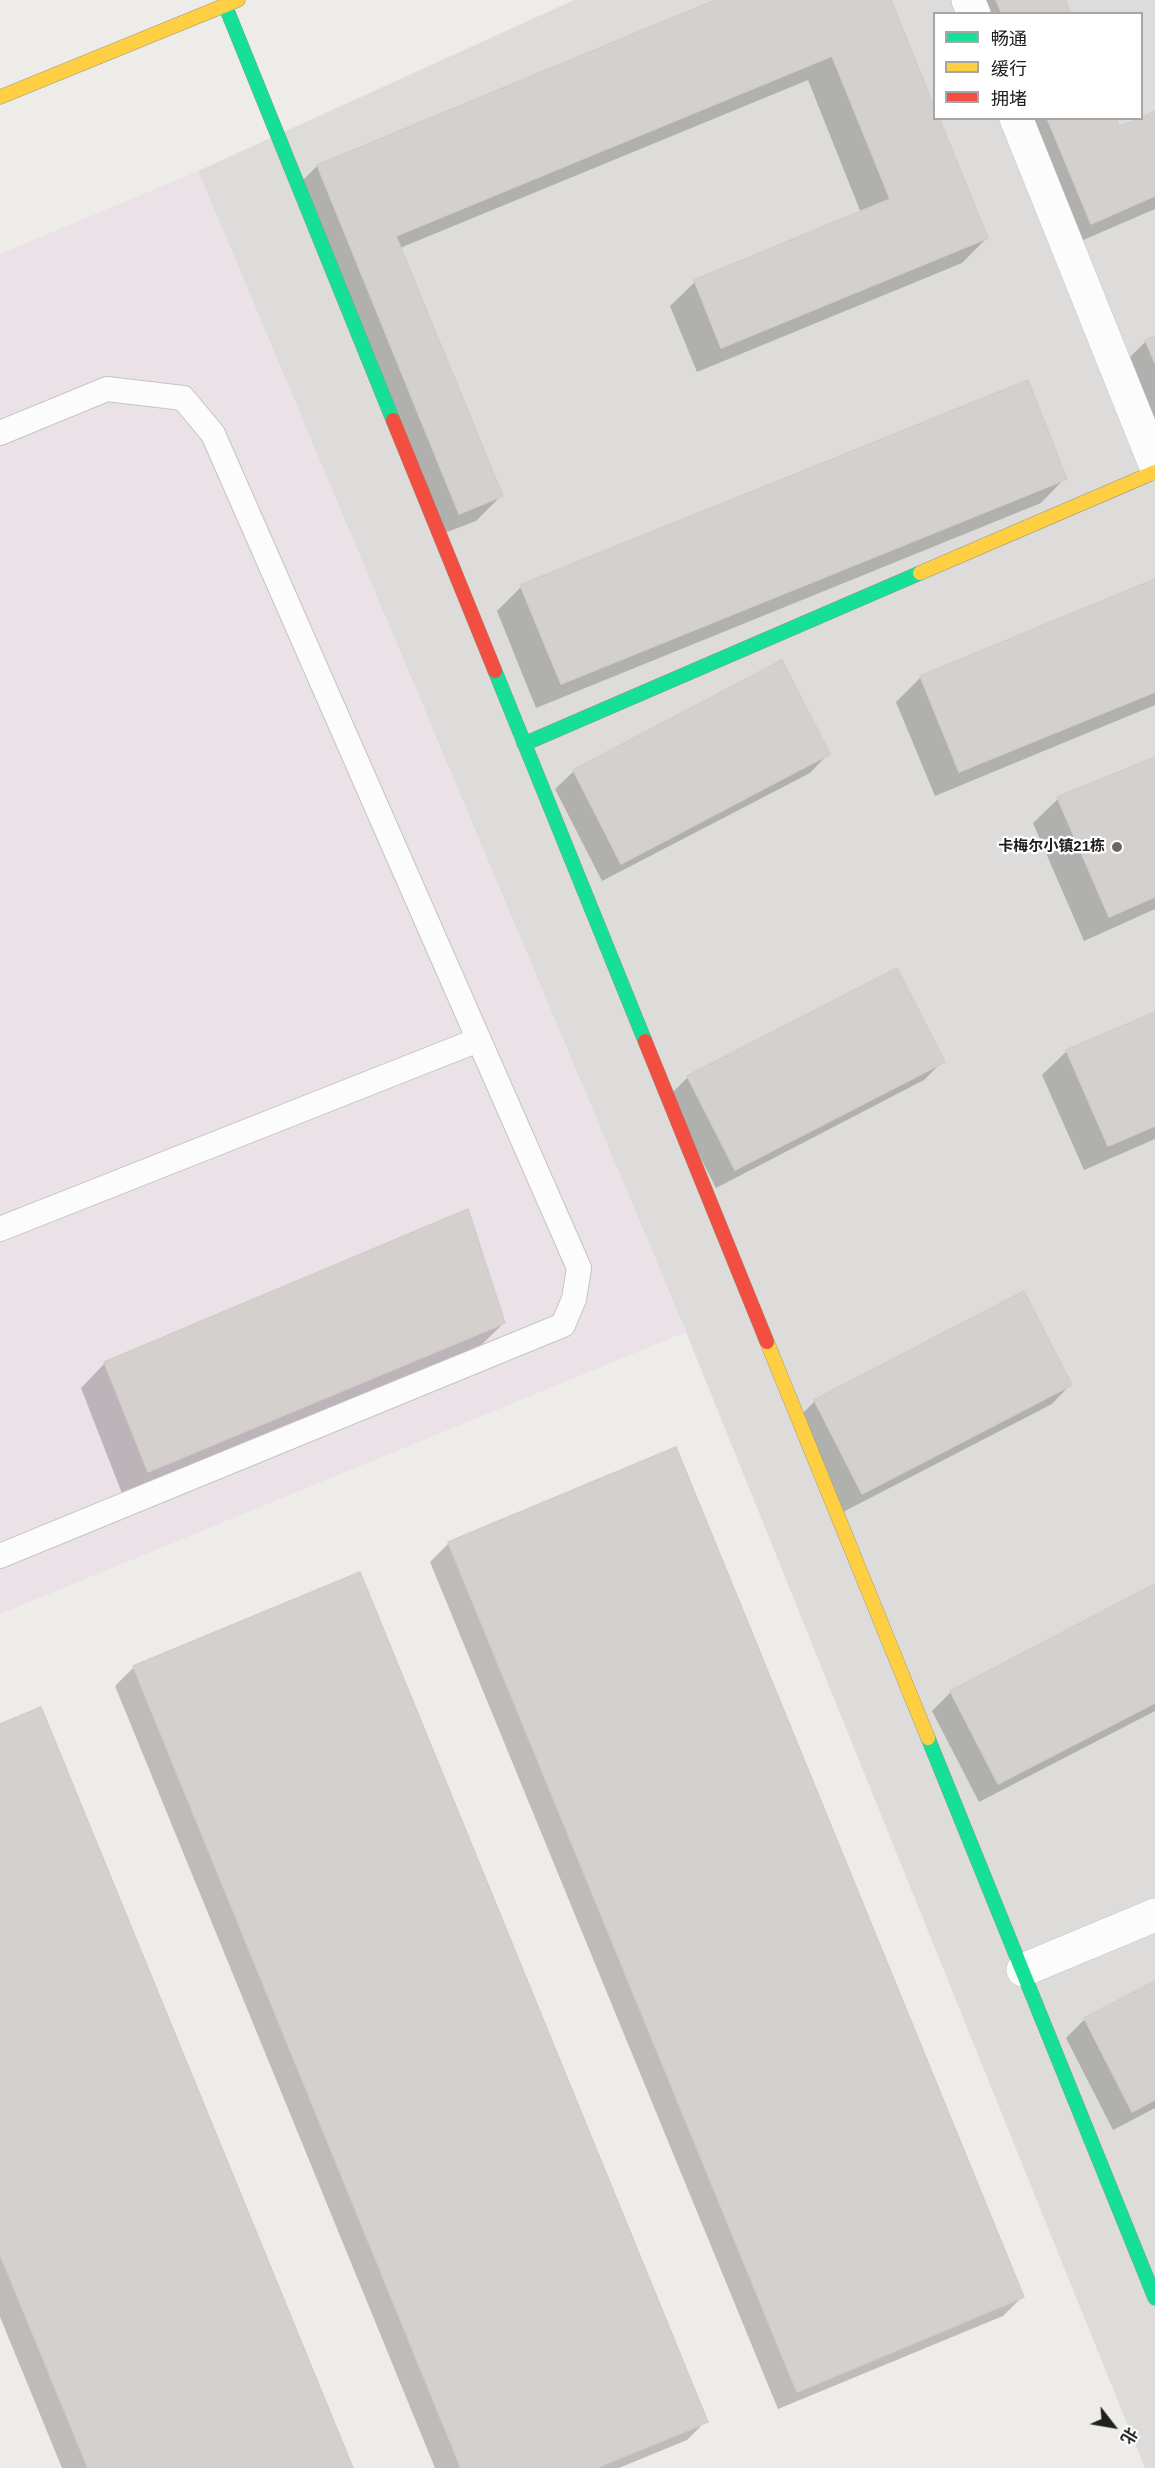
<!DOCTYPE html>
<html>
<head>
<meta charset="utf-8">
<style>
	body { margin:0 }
	#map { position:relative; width:1155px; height:2468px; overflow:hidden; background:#eeece9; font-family:Arial,"Noto Sans SC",sans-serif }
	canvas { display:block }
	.legend { position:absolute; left:933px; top:12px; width:210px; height:108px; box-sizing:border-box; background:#fff; border:2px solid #a6a6a6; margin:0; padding:8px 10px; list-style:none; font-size:18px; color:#202020 }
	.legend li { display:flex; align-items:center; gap:12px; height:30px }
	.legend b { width:30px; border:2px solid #a6a6a6 }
	.north { position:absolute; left:1083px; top:2396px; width:60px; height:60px; -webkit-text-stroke:4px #fff; paint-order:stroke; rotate:121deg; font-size:16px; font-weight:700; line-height:24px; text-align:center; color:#202020 }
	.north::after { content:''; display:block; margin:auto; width:21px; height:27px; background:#202020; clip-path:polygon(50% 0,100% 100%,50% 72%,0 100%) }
</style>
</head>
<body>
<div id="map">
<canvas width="1155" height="2468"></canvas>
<ul class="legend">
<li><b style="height:8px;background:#16e098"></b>畅通</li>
<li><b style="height:8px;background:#ffcf43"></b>缓行</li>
<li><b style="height:8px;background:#f24e42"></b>拥堵</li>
</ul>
<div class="north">北</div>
</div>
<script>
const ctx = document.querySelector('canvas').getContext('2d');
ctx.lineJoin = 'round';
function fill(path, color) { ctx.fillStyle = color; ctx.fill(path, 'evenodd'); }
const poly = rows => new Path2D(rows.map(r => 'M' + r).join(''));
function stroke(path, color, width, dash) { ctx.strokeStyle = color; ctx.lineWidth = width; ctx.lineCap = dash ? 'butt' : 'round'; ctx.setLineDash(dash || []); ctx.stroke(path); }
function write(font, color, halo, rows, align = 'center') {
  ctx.font = font + ' Arial,"Noto Sans SC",sans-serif'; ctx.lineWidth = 4.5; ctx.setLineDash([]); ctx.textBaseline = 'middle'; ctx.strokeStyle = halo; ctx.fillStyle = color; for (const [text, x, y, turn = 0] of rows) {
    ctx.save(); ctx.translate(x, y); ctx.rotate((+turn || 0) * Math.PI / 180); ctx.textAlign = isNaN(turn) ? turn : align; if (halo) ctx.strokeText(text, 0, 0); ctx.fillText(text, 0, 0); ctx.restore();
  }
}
fill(poly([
	[574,0,1155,0,1155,2468,1145,2468,686,1332,198,171],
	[934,14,1142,14,1142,118,934,118]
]), '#dddcda');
fill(poly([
	[198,171,686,1332,0,1614,0,254]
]), '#ebe2e8');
fill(poly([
	[719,0,890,0,934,110,934,118,987,238,962,263,697,372,670,306,695,282,861,213,808,80,400,248,501,496,476,521,434,537,293,190,317,166],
	[961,0,1064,0,1070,14,967,14],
	[1155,112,1155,209,1067,247,1012,118,1114,118,1118,128],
	[1155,337,1155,443,1121,366,1146,341],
	[1065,478,1041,503,536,708,497,611,521,587],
	[1155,581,1155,705,935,796,896,702,921,677],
	[828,754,810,773,602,881,555,789,574,771],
	[1155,758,1155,909,1084,941,1033,823,1058,799],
	[896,970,943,1061,924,1080,716,1188,669,1096,688,1077],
	[1155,1014,1155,1139,1084,1170,1042,1075,1067,1051],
	[504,1323,479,1347,123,1496,81,1388,105,1363],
	[1070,1385,1052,1404,843,1512,796,1420,815,1401],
	[449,1543,1022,2297,1003,2316,778,2409,430,1562],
	[1155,1586,1155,1711,979,1802,932,1711,951,1692],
	[134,1667,706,2421,687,2440,619,2468,435,2468,115,1686],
	[0,1726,352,2468,62,2468,0,2317],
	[1155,1983,1155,2108,1113,2130,1066,2038,1085,2019]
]), '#0003');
const building = poly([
	[715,0,891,0,934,106,934,118,939,118,988,238,721,348,694,280,890,199,832,56,396,236,503,496,459,514,317,165,715,0],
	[996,0,1065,0,1071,14,1002,14,996,0],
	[1155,111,1155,196,1091,224,1047,118,1116,118,1119,126,1142,118,1155,111],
	[1155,336,1155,363,1145,340,1155,336],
	[1028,380,1067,479,561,684,520,585,1028,380],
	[1155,579,1155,692,959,772,920,676,1155,579],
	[782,660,830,754,621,864,573,770,782,660],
	[1155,757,1155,897,1109,917,1057,797,1155,757],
	[897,968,945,1062,735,1170,687,1076,897,968],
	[1155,1012,1155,1126,1108,1146,1066,1050,1155,1012],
	[468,1209,505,1323,148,1472,104,1362,468,1209],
	[1024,1291,1072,1385,862,1494,814,1400,1024,1291],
	[676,1447,1024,2297,797,2392,448,1542,676,1447],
	[360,1572,708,2422,596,2468,461,2468,133,1666,360,1572],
	[1155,1584,1155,1703,998,1784,950,1691,1155,1584],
	[41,1707,353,2468,88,2468,0,2254,0,1724,41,1707],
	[1155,1981,1155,2100,1132,2112,1084,2018,1155,1981]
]);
fill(building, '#d3d0ce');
stroke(building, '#d1cdca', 1.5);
const lane = poly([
	[0,433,107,389,183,398,213,434,579,1268,574,1299,563,1325,0,1556],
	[0,1229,478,1040]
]);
const street = poly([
	[968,0,974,14],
	[1016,118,1155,464],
	[1023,1970,1155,1915]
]);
const fast = poly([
	[225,5,393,420],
	[495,671,645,1041],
	[524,744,920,573],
	[928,1738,1155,2298]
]);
const slow = poly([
	[0,97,238,0],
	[920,573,1155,472],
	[767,1342,928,1738]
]);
const jam = poly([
	[393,420,495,671],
	[645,1041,767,1342]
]);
stroke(lane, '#c5c4c3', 26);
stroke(street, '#c5c4c3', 34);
stroke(fast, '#989782', 15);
stroke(slow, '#989782', 15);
stroke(jam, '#989782', 15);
stroke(lane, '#fcfcfc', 24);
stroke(street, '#fcfcfc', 33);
stroke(fast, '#16e098', 14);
stroke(slow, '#ffcf43', 14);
stroke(jam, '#f24e42', 14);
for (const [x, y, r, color] of [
	[1117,847,6,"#686766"]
]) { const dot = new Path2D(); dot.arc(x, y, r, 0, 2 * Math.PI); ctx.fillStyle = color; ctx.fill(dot); stroke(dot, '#fff', 2); }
write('bold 15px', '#202020', '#fff', [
	["卡梅尔小镇21栋",1105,847]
], 'right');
</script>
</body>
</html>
